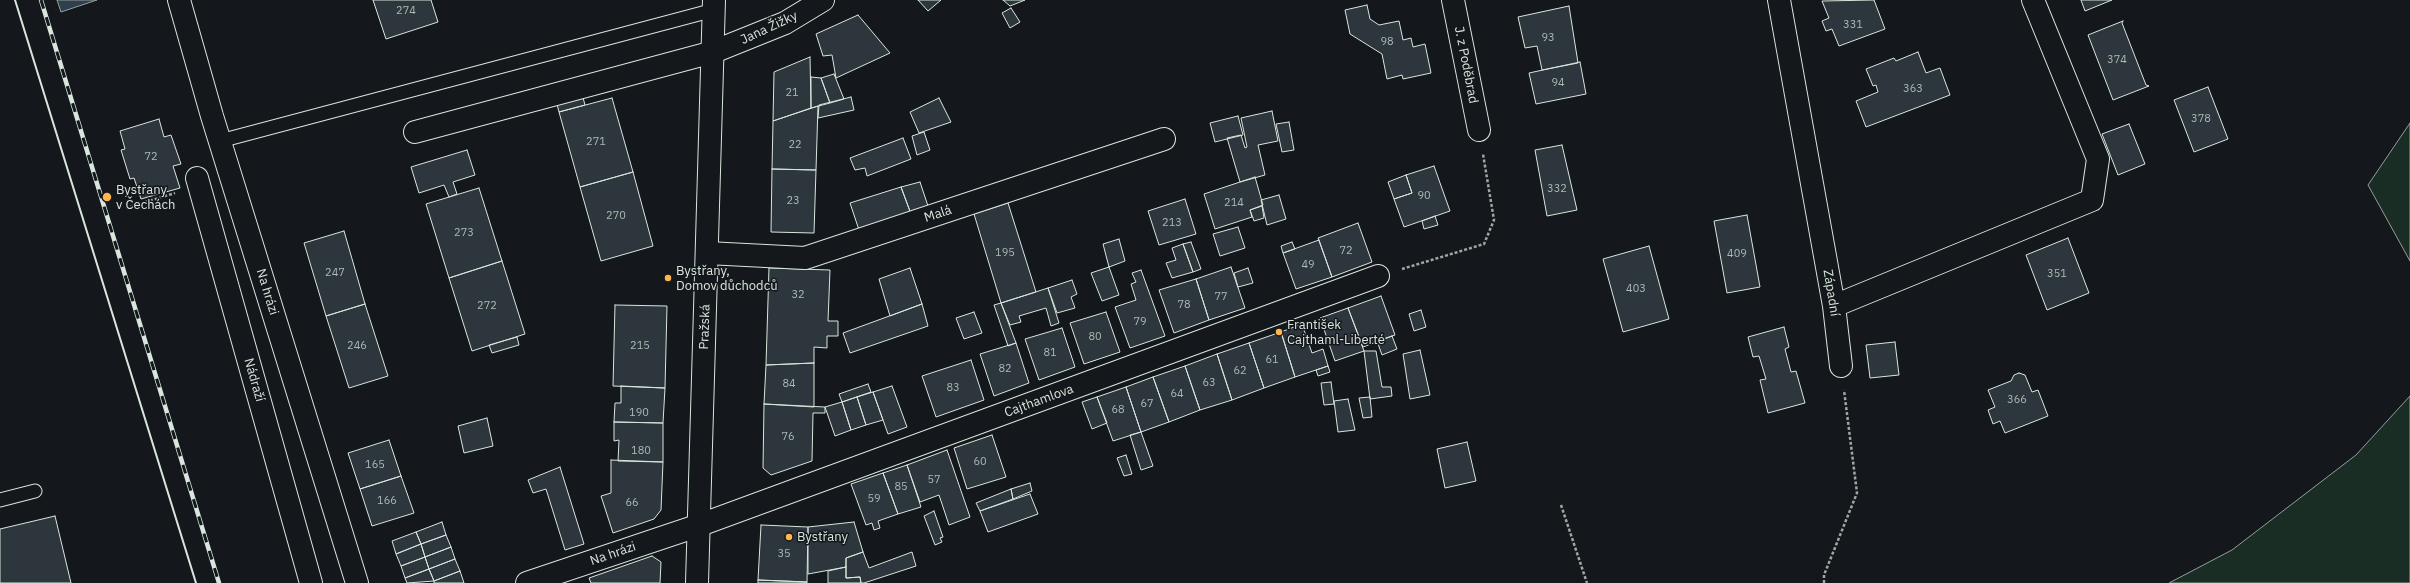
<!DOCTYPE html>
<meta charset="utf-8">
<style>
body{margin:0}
canvas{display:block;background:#14181c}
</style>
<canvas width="2410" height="583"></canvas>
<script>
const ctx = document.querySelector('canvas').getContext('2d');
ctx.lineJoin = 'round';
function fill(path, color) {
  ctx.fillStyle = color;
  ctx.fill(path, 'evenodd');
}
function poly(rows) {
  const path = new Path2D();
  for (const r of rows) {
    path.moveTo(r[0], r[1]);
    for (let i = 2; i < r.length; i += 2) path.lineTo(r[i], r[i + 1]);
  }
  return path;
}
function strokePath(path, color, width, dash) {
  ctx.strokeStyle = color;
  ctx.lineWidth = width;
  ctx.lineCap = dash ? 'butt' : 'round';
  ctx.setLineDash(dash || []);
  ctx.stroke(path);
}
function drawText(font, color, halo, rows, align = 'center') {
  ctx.font = font + ' "IBM Plex Sans",sans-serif';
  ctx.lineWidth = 3;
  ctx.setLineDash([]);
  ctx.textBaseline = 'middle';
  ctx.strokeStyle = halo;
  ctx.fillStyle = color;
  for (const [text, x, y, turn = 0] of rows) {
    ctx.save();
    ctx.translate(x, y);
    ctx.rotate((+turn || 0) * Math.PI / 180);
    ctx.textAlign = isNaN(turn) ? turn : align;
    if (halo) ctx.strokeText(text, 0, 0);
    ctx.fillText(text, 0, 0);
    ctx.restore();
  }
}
const green = poly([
 [2410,123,2410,261,2368,185,2410,123],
 [2410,396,2410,583,2169,583,2232,550,2356,455,2410,396]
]);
fill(green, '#1a2d24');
strokePath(green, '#939e99', 1);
const water = poly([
 [57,0,97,0,61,12,57,0]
]);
fill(water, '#2f3f4d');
strokePath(water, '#939e99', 1);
const building = poly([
 [373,0,431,0,438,22,386,39,373,0],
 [918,0,941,0,928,11,918,0],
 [1003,0,1025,0,1010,6,1003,0],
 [1874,0,1885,29,1839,46,1832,29,1826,31,1822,21,1829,18,1822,1,1874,0],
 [2081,0,2112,0,2085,11,2081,0],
 [1367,5,1370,19,1379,25,1399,21,1403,40,1411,38,1413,47,1425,44,1431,73,1403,79,1402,75,1387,79,1382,54,1350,34,1345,10,1367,5],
 [1569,6,1578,63,1542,70,1537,46,1525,48,1518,17,1569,6],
 [1011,8,1020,22,1010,28,1002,13,1011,8],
 [858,15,890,53,836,78,832,55,823,56,816,34,858,15],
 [2123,21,2122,23,2146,85,2149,86,2113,100,2088,35,2123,21],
 [1918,52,1926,73,1940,68,1950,95,1866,127,1856,101,1878,92,1876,85,1873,86,1866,69,1894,58,1896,61,1918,52],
 [810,57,811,108,773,121,774,72,810,57],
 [1580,62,1586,94,1536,104,1529,73,1580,62],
 [834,74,844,99,830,103,821,78,834,74],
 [811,77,821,78,830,103,811,108,811,77],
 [2208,87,2228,139,2194,152,2174,100,2208,87],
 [582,94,585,105,559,112,556,100,582,94],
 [851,97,854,110,818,118,819,105,851,97],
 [612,98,633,172,580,187,559,112,612,98],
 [939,98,951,122,919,133,910,112,939,98],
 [818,106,816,170,772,169,773,121,818,106],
 [1272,111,1278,141,1258,145,1265,175,1240,182,1227,138,1241,135,1245,148,1247,147,1241,118,1272,111],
 [1238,116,1243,135,1215,142,1210,123,1238,116],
 [159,119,164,137,171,135,181,164,173,166,180,188,141,199,134,178,130,179,121,150,125,149,120,131,159,119],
 [1289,122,1294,150,1282,152,1276,124,1289,122],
 [2129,124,2145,164,2118,175,2102,134,2129,124],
 [924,132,930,150,917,155,912,136,924,132],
 [903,138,911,159,867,176,865,168,855,170,850,158,903,138],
 [1562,145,1577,210,1547,216,1535,150,1562,145],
 [467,150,475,175,453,182,457,194,449,197,444,185,419,193,411,167,467,150],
 [1434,166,1450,211,1404,227,1394,199,1412,193,1406,175,1434,166],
 [772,169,816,170,814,233,771,232,772,169],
 [633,172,653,246,601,261,580,187,633,172],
 [1406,175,1412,193,1394,199,1388,182,1406,175],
 [1255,177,1263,205,1250,210,1252,217,1215,229,1204,194,1255,177],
 [920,182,929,209,911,214,901,187,920,182],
 [901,187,911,214,859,230,850,203,901,187],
 [479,188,502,261,449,278,426,204,479,188],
 [1279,195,1286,219,1267,225,1261,200,1279,195],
 [1185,199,1196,234,1159,245,1148,211,1185,199],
 [1008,203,1036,292,1001,303,974,214,1008,203],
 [1262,206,1264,218,1254,221,1250,210,1262,206],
 [1747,215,1760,287,1727,293,1714,221,1747,215],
 [1435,216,1438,225,1424,229,1422,221,1435,216],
 [1358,223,1372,262,1332,277,1318,238,1358,223],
 [1238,227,1245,248,1220,256,1213,234,1238,227],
 [344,231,365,304,326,316,304,243,344,231],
 [2068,238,2089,293,2047,310,2026,255,2068,238],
 [1119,239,1125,261,1109,267,1103,244,1119,239],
 [1319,240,1332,277,1296,289,1283,253,1319,240],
 [1191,242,1201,269,1193,272,1183,244,1191,242],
 [1292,242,1295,249,1283,253,1281,246,1292,242],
 [1183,244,1193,272,1172,278,1166,263,1176,260,1172,248,1183,244],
 [1649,246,1669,319,1623,332,1603,259,1649,246],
 [502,261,525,334,472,351,449,278,502,261],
 [1109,267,1119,295,1102,301,1091,273,1109,267],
 [1231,267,1245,308,1209,320,1196,279,1231,267],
 [769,268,830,270,828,321,838,321,838,336,827,336,827,348,814,347,814,363,766,365,769,268],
 [910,268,922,304,890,316,879,279,910,268],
 [1248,268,1253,283,1238,287,1234,273,1248,268],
 [1141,270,1165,336,1130,348,1115,307,1136,300,1131,284,1136,282,1132,273,1141,270],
 [1196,279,1209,320,1174,333,1159,290,1196,279],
 [1072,280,1077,294,1071,297,1075,308,1057,313,1048,288,1072,280],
 [1048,288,1059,323,1051,326,1046,308,1019,316,1021,322,1010,325,1001,303,1048,288],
 [1381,296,1395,335,1363,347,1348,308,1381,296],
 [1001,303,1016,343,1008,346,994,305,1001,303],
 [365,304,388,376,349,388,326,316,365,304],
 [922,304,928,326,850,353,843,333,922,304],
 [615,305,667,306,665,388,613,386,615,305],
 [1348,308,1364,351,1335,361,1320,318,1348,308],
 [1421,310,1426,327,1414,331,1409,314,1421,310],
 [974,312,982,333,964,339,956,318,974,312],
 [1106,312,1120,352,1084,364,1070,323,1106,312],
 [1302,324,1312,353,1323,349,1328,366,1295,377,1281,332,1302,324],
 [1784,327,1789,347,1785,349,1791,372,1796,371,1805,403,1768,413,1760,380,1766,379,1759,356,1753,357,1748,337,1784,327],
 [1062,328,1075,367,1039,380,1025,339,1062,328],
 [1281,332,1295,377,1264,388,1249,343,1281,332],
 [1392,336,1397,349,1382,355,1377,341,1392,336],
 [517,337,519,345,492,353,489,345,517,337],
 [1895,342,1899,375,1870,378,1866,345,1895,342],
 [1016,343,1029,383,994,396,980,354,1016,343],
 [1249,343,1264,388,1232,400,1217,354,1249,343],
 [1420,350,1430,395,1410,399,1403,354,1420,350],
 [1364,351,1376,351,1382,387,1391,387,1392,396,1370,399,1364,351],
 [1217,354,1232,400,1200,410,1185,366,1217,354],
 [971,360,984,400,936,417,922,376,971,360],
 [814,363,814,407,764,404,766,365,814,363],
 [1185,366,1200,410,1169,422,1153,377,1185,366],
 [1328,366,1330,372,1318,376,1316,370,1328,366],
 [2019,373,2025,375,2032,392,2038,390,2048,416,2005,433,2000,421,1993,424,1988,410,1995,407,1988,390,2011,381,2014,375,2019,373],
 [1153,377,1169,422,1141,432,1126,387,1153,377],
 [1331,382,1334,404,1324,405,1321,383,1331,382],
 [868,384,871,392,842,402,839,394,868,384],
 [621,386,665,388,663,423,614,422,615,403,621,403,621,386],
 [892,386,907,427,888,434,873,392,892,386],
 [1126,387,1141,432,1113,441,1097,397,1126,387],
 [873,392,883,420,866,425,857,397,873,392],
 [857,397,866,425,851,430,842,402,857,397],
 [1097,397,1107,423,1092,429,1082,402,1097,397],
 [1370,397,1372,417,1363,418,1359,398,1370,397],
 [1348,399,1355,430,1338,432,1334,401,1348,399],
 [842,402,851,430,835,436,825,407,842,402],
 [764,404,825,407,825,413,813,413,812,461,771,475,763,468,764,404],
 [487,418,493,446,464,453,458,426,487,418],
 [614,422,663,423,663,462,618,461,619,440,614,441,614,422],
 [1141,432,1153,466,1141,470,1130,435,1141,432],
 [992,435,1006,477,967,489,954,448,992,435],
 [389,440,401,476,360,489,348,453,389,440],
 [1467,442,1476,481,1445,488,1437,449,1467,442],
 [947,450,970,517,949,525,939,495,920,502,907,465,947,450],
 [1126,455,1132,474,1124,476,1117,458,1126,455],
 [611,460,663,462,661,510,654,519,613,533,601,496,611,493,611,460],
 [907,465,921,507,898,514,883,473,907,465],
 [560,467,584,544,565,550,546,489,533,493,528,480,560,467],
 [883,473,898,514,878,521,880,528,874,530,872,523,866,525,851,484,883,473],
 [401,476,414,513,372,526,360,489,401,476],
 [1030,483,1032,491,1013,499,1011,489,1030,483],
 [1011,489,1013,499,980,511,976,503,1011,489],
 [1030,494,1038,514,988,532,980,511,1030,494],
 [934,511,943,537,940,538,942,542,935,545,924,516,934,511],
 [55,516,71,583,0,583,0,529,55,516],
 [442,522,446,535,421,544,416,532,442,522],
 [854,522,863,552,846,558,846,567,808,574,808,527,854,522],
 [761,525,808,527,807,582,758,580,761,525],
 [416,532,421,544,396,554,392,541,416,532],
 [446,535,451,547,425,557,421,544,446,535],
 [421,544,425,557,401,566,396,554,421,544],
 [451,547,455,559,429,569,425,557,451,547],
 [863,552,869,568,912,552,916,566,864,583,861,583,860,577,846,578,846,558,863,552],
 [652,556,661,562,660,583,591,583,589,578,652,556],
 [425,557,429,569,405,578,401,566,425,557],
 [455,559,460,571,434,581,429,569,455,559],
 [846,567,846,578,860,577,861,583,828,583,828,571,846,567],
 [429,569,434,581,407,583,405,578,429,569],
 [460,571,464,583,434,583,434,581,460,571],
 [758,580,807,582,807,583,758,583,758,580]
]);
fill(building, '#2c363c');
strokePath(building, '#d8e6dc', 1);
const lane = poly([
 [220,141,714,10],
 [0,500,35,491]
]);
const street = poly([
 [179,0,212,116,357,583],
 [1453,0,1479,130],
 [1779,0,1834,306,1841,366],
 [415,132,713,52,785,23,823,0],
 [197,178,311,583],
 [707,253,805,258,1164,139],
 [1834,306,2092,200,2098,159,2033,0],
 [527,583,700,525,1378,276]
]);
const secondary = poly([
 [697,583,714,0]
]);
strokePath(lane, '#d8e6dc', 15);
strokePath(street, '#d8e6dc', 24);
strokePath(secondary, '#d8e6dc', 24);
strokePath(poly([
 [126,208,175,193],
 [1402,269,1484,244,1494,220,1483,154],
 [1561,505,1587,583],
 [1824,583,1824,575,1857,493,1844,390]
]), '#9da8a2', 2.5, [3, 2]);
strokePath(lane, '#14181c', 13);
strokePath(street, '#14181c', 22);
strokePath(secondary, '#14181c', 22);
const rail = poly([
 [41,0,219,583]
]);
strokePath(rail, '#d8e6dc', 4.5);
strokePath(rail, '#14181c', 3, [9]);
strokePath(poly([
 [15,0,196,583]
]), '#d8e6dc', 2);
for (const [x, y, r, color] of [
 [107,197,5,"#ffb74d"],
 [668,278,4,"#ffb74d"],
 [1279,332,4,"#ffb74d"],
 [789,537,4,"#ffb74d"]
]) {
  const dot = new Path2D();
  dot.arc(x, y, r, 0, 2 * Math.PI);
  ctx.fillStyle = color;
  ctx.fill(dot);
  strokePath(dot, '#14181c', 1.5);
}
drawText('11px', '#adbab4', null, [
 ["274",406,11],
 ["331",1853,25],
 ["93",1548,38],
 ["98",1387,42],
 ["374",2117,60],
 ["94",1558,83],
 ["363",1913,89],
 ["21",792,93],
 ["378",2201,119],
 ["271",596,142],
 ["22",795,145],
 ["72",151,157],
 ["332",1557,189],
 ["90",1424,196],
 ["23",793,201],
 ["214",1234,203],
 ["270",616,216],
 ["213",1172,223],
 ["273",464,233],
 ["72",1346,251],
 ["195",1005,253],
 ["409",1737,254],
 ["49",1308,265],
 ["247",335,273],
 ["351",2057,274],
 ["403",1636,289],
 ["32",798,295],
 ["77",1221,297],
 ["78",1184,305],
 ["272",487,306],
 ["79",1140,322],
 ["80",1095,337],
 ["246",357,346],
 ["215",640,346],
 ["81",1050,353],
 ["61",1272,360],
 ["82",1005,369],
 ["62",1240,371],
 ["63",1209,383],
 ["84",789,384],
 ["83",953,388],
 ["64",1177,394],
 ["366",2017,400],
 ["67",1147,404],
 ["68",1118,410],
 ["190",639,413],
 ["76",788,437],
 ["180",641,451],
 ["60",980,462],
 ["165",375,465],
 ["57",934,480],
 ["85",901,487],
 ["59",874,499],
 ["166",387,501],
 ["66",632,503],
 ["35",784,554]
]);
drawText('13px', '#d8e6dc', '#14181c', [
 ["Jana Žižky",769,28,-25],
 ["J. z Poděbrad",1466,65,79],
 ["Malá",938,214,-18],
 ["Na hrázi",267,292,73],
 ["Západní",1831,293,81],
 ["Pražská",705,327,-88],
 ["Nádraží",254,380,74],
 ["Cajthamlova",1039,401,-20],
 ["Na hrázi",613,554,-19]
]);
drawText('13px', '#d8e6dc', '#14181c', [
 ["Bystřany",116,190],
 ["v Čechách",116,205],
 ["Bystřany,",676,271],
 ["Domov důchodců",676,286],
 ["František",1287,325],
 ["Cajthaml-Liberté",1287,340],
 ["Bystřany",797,537]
], 'left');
</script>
